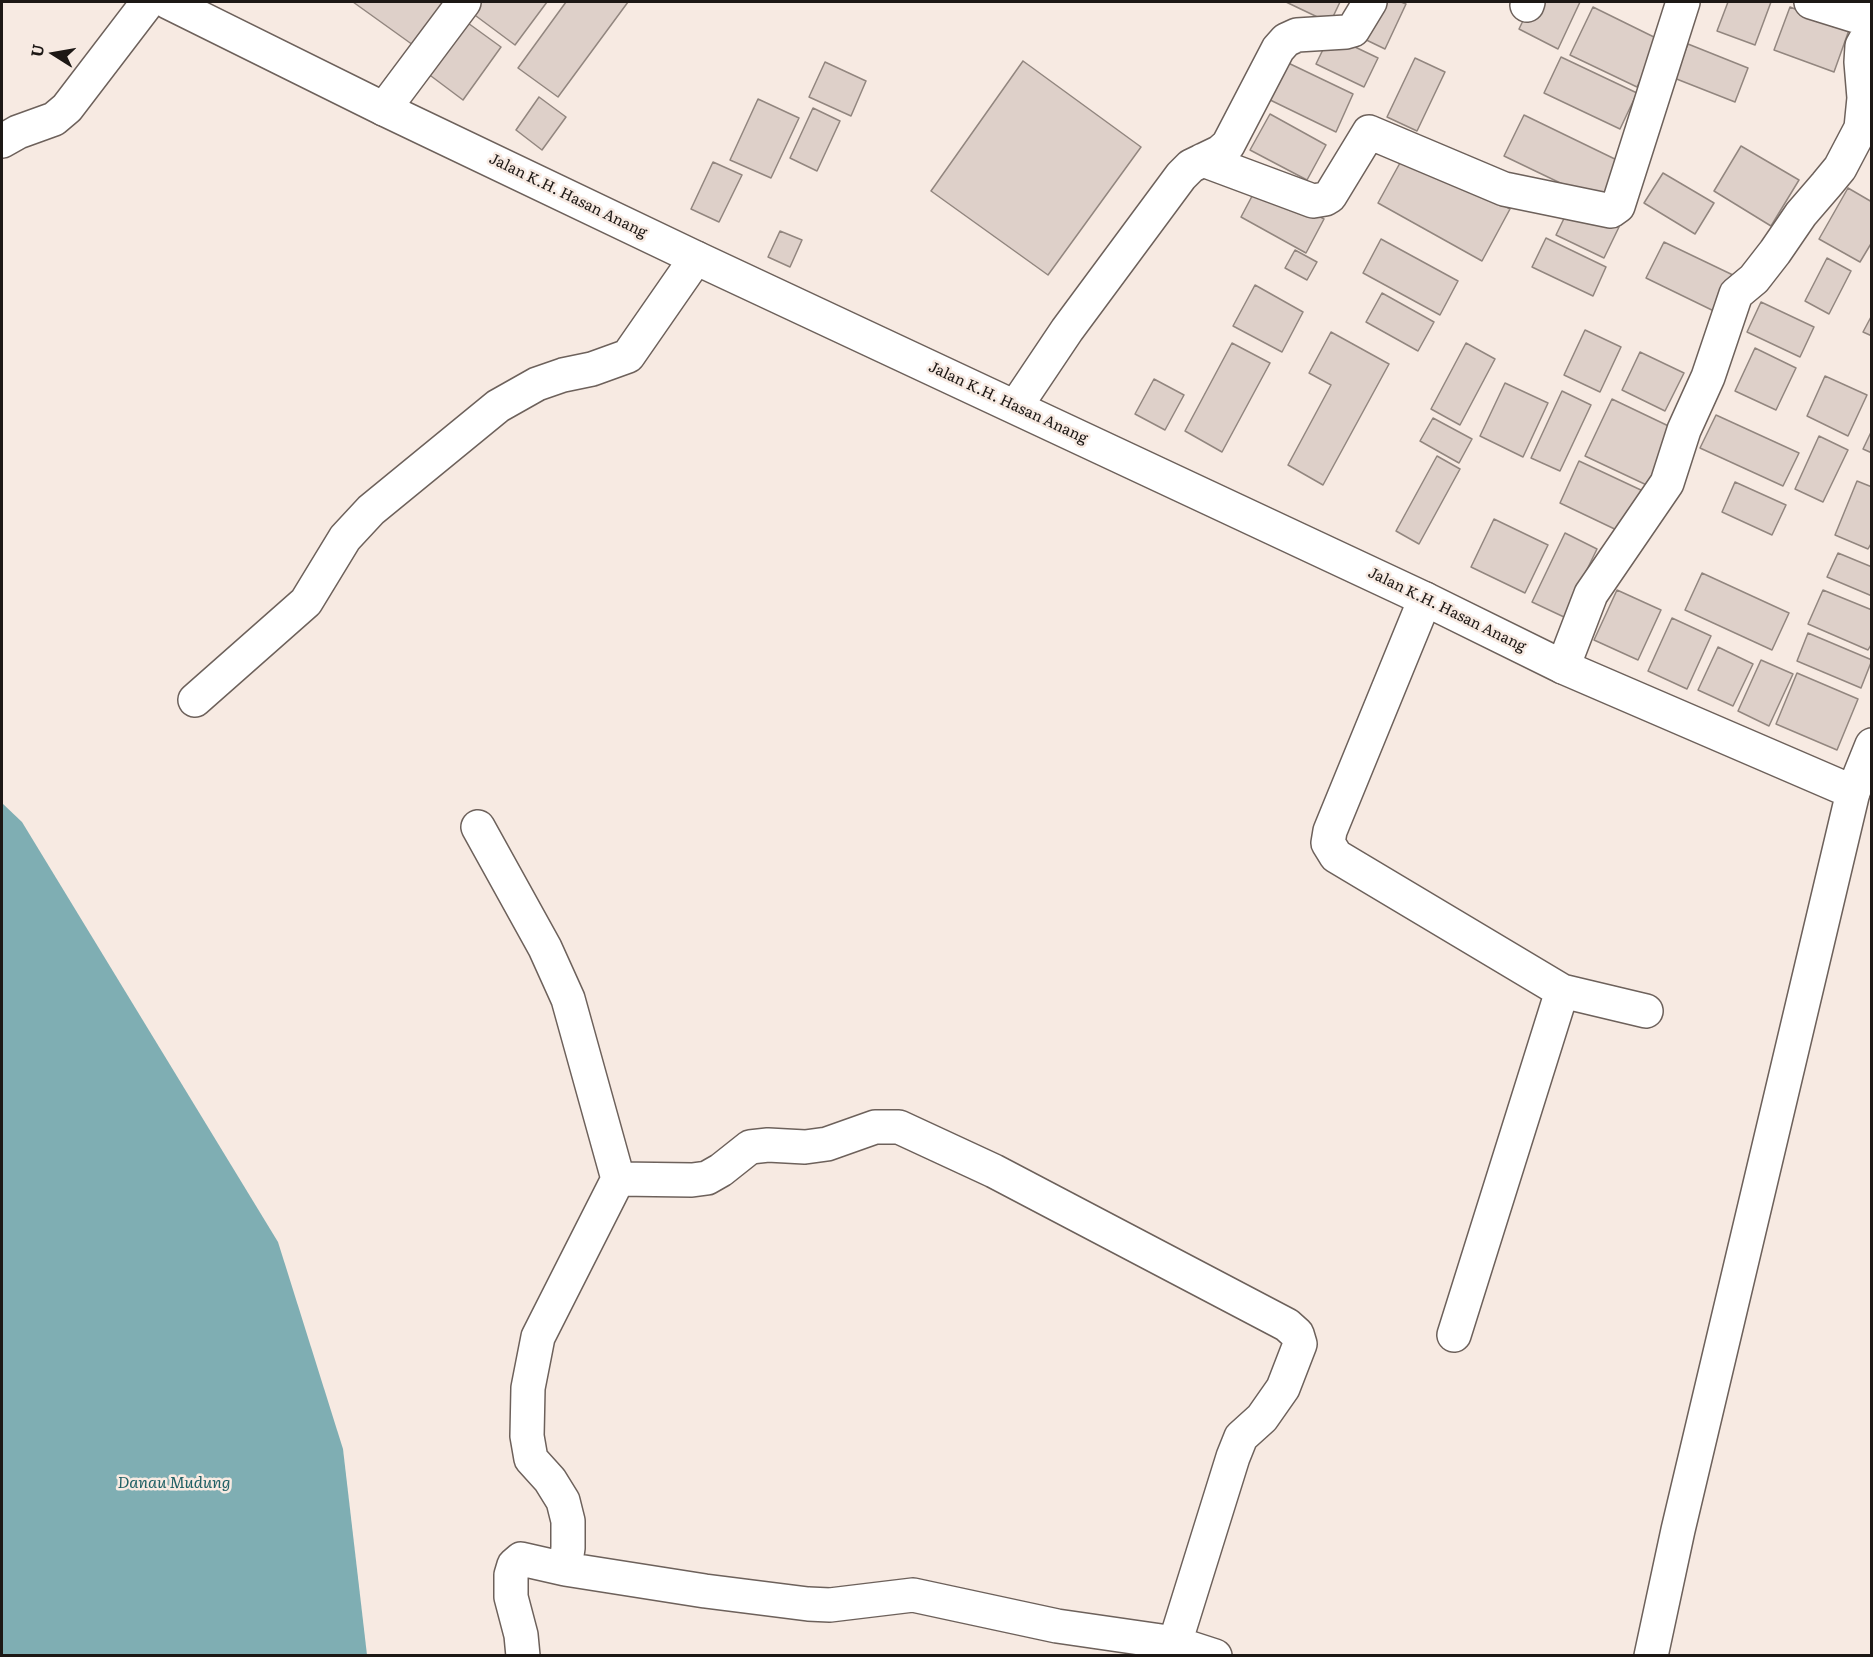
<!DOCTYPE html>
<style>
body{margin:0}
#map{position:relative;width:1873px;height:1657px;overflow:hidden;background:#f7eae2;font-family:Literata,serif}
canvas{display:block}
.frame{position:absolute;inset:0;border:3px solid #1d1815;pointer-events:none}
.north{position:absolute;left:24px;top:24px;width:60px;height:60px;-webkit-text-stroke:4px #f7eae2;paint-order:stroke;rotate:281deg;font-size:16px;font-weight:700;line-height:24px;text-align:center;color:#1d1815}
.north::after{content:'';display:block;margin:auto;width:21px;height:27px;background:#1d1815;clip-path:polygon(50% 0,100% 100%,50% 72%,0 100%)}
</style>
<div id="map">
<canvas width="1873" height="1657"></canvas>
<div class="frame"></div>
<div class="north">U</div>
</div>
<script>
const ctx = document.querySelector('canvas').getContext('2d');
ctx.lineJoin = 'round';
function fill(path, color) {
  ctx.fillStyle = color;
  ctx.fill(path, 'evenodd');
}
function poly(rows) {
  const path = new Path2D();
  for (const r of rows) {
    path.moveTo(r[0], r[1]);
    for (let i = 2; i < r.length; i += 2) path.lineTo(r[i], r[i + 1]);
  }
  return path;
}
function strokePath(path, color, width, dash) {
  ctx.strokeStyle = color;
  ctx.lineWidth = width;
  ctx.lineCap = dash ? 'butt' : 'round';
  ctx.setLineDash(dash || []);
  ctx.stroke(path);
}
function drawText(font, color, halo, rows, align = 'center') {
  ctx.font = font + ' Literata,serif';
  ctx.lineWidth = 5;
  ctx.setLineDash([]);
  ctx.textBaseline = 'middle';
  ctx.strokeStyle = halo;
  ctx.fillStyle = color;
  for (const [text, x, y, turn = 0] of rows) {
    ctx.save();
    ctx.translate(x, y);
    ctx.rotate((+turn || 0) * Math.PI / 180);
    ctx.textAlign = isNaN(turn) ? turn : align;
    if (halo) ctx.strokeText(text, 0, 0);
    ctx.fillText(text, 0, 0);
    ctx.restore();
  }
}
fill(poly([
 [2,803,22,822,278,1242,343,1449,367,1655,2,1655]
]), '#7faeb3');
const building = poly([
 [353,2,445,2,413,45,353,2],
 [474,2,547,2,515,45,468,10,474,2],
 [566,2,628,2,558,97,518,68,566,2],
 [1286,2,1340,2,1330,23,1286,2],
 [1372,2,1401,2,1406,4,1385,49,1356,35,1372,2],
 [1532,2,1580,2,1558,49,1519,29,1532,2],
 [1728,2,1771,2,1755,45,1717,31,1728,2],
 [1593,7,1660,40,1637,87,1570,55,1593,7],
 [1790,7,1849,30,1834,72,1774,50,1790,7],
 [461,18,501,47,463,100,423,70,461,18],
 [1330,35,1378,58,1364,87,1316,64,1330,35],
 [1688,44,1748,68,1735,102,1674,78,1688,44],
 [1561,57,1637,93,1620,129,1544,93,1561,57],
 [1415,58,1445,72,1417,131,1387,117,1415,58],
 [1282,60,1353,94,1336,132,1264,97,1282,60],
 [1023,61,1141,147,1048,275,931,191,1023,61],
 [825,62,866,81,851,116,809,97,825,62],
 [539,97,566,117,542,150,516,130,539,97],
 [758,99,799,118,771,178,730,160,758,99],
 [813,108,840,121,817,171,790,158,813,108],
 [1270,114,1326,145,1307,180,1250,150,1270,114],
 [1524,115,1621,162,1602,203,1504,156,1524,115],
 [1741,146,1799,180,1771,226,1714,191,1741,146],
 [1406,152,1510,209,1482,261,1378,203,1406,152],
 [713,162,742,175,719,222,691,209,713,162],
 [1663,173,1714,203,1695,234,1644,203,1663,173],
 [1259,183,1324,219,1306,253,1241,217,1259,183],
 [1848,188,1872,202,1872,242,1860,262,1819,239,1848,188],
 [1571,204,1619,227,1604,258,1556,235,1571,204],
 [780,231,802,240,790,267,768,257,780,231],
 [1546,238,1606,267,1593,296,1532,267,1546,238],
 [1381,239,1458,281,1440,315,1363,273,1381,239],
 [1664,242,1735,276,1718,313,1646,278,1664,242],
 [1295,250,1317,262,1307,280,1285,268,1295,250],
 [1827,258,1851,271,1829,314,1805,301,1827,258],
 [1255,285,1303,312,1282,352,1233,326,1255,285],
 [1382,293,1434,322,1418,351,1366,322,1382,293],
 [1761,302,1814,327,1800,357,1747,332,1761,302],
 [1872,315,1872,336,1863,332,1872,315],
 [1585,330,1621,347,1600,392,1564,375,1585,330],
 [1331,332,1389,364,1323,485,1288,465,1331,385,1309,373,1331,332],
 [1232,343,1270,363,1222,452,1185,431,1232,343],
 [1466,343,1495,359,1460,425,1431,409,1466,343],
 [1755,348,1796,368,1776,410,1735,391,1755,348],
 [1640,352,1684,373,1665,411,1622,390,1640,352],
 [1825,376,1867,395,1848,436,1807,416,1825,376],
 [1154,379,1184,395,1165,430,1135,414,1154,379],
 [1505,383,1548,403,1523,457,1480,436,1505,383],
 [1562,391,1591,405,1560,471,1531,458,1562,391],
 [1612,399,1679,431,1653,488,1585,456,1612,399],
 [1716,415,1799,453,1783,486,1700,448,1716,415],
 [1433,418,1472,439,1459,463,1420,441,1433,418],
 [1872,430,1872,453,1863,449,1872,430],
 [1819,436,1848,450,1823,502,1795,489,1819,436],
 [1437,456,1460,469,1419,544,1396,531,1437,456],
 [1579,461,1643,491,1623,533,1560,503,1579,461],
 [1857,481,1872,487,1872,542,1868,549,1835,535,1857,481],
 [1735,482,1786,505,1772,535,1722,512,1735,482],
 [1494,519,1548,545,1525,593,1471,567,1494,519],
 [1565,533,1597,549,1564,617,1532,602,1565,533],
 [1838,553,1872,567,1872,596,1827,577,1838,553],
 [1702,573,1789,613,1772,650,1685,610,1702,573],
 [1617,590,1661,610,1638,660,1594,640,1617,590],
 [1823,590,1872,610,1872,643,1868,650,1808,624,1823,590],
 [1672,618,1711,636,1687,689,1648,671,1672,618],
 [1808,633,1872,660,1861,688,1797,661,1808,633],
 [1718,647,1753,664,1733,706,1698,690,1718,647],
 [1761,660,1793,674,1769,726,1738,711,1761,660],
 [1797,673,1858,699,1837,750,1776,724,1797,673]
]);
fill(building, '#ded0c9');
strokePath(building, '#92867f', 1.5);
const minor = poly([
 [1811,2,1872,21],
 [1527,5,1528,2],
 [384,109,464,2],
 [2,141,18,132,54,119,67,108,148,2],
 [1203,160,1313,201,1325,199,1330,196,1369,132,1504,189,1611,211,1618,206,1683,2],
 [1016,406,1067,330,1181,176,1191,166,1220,152,1228,145,1278,49,1286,40,1297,35,1346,32,1353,30,1370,2],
 [1425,599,1330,831,1328,843,1336,856,1562,991,1454,1335],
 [1563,667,1591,594,1667,483,1684,430,1708,377,1736,294,1754,279,1775,252,1801,214,1826,185,1840,168,1861,128,1864,98,1861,62,1862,46,1872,28],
 [195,700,306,602,345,538,371,510,498,406,537,384,563,375,592,369,628,356,696,258],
 [1853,792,1872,745],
 [478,827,545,948,568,999,618,1179,538,1337,528,1388,527,1436,531,1459,550,1480,563,1501,568,1521,568,1548,565,1569,705,1591,808,1604,830,1605,913,1595,1057,1626,1175,1643,1215,1656],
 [1562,991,1646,1011],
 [618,1179,692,1180,707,1178,721,1170,750,1147,768,1145,805,1147,827,1144,875,1127,899,1127,994,1171,1287,1325,1297,1334,1300,1344,1283,1388,1262,1418,1241,1437,1233,1457,1175,1643],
 [523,1656,521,1635,511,1597,511,1575,514,1565,521,1559,565,1569]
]);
const major = poly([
 [168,2,384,109,696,258,1425,599,1563,667,1853,792,1678,1530,1651,1656]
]);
strokePath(minor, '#6d615b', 36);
strokePath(major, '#6d615b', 36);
strokePath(minor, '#fff', 33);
strokePath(major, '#fff', 33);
drawText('15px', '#1d1815', '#f7eae2', [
 ["Jalan K.H. Hasan Anang",568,196,26],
 ["Jalan K.H. Hasan Anang",1008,403,25],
 ["Jalan K.H. Hasan Anang",1447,610,26]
]);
drawText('italic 16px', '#1f6065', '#f7eae2', [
 ["Danau Mudung",174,1483]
]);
</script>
